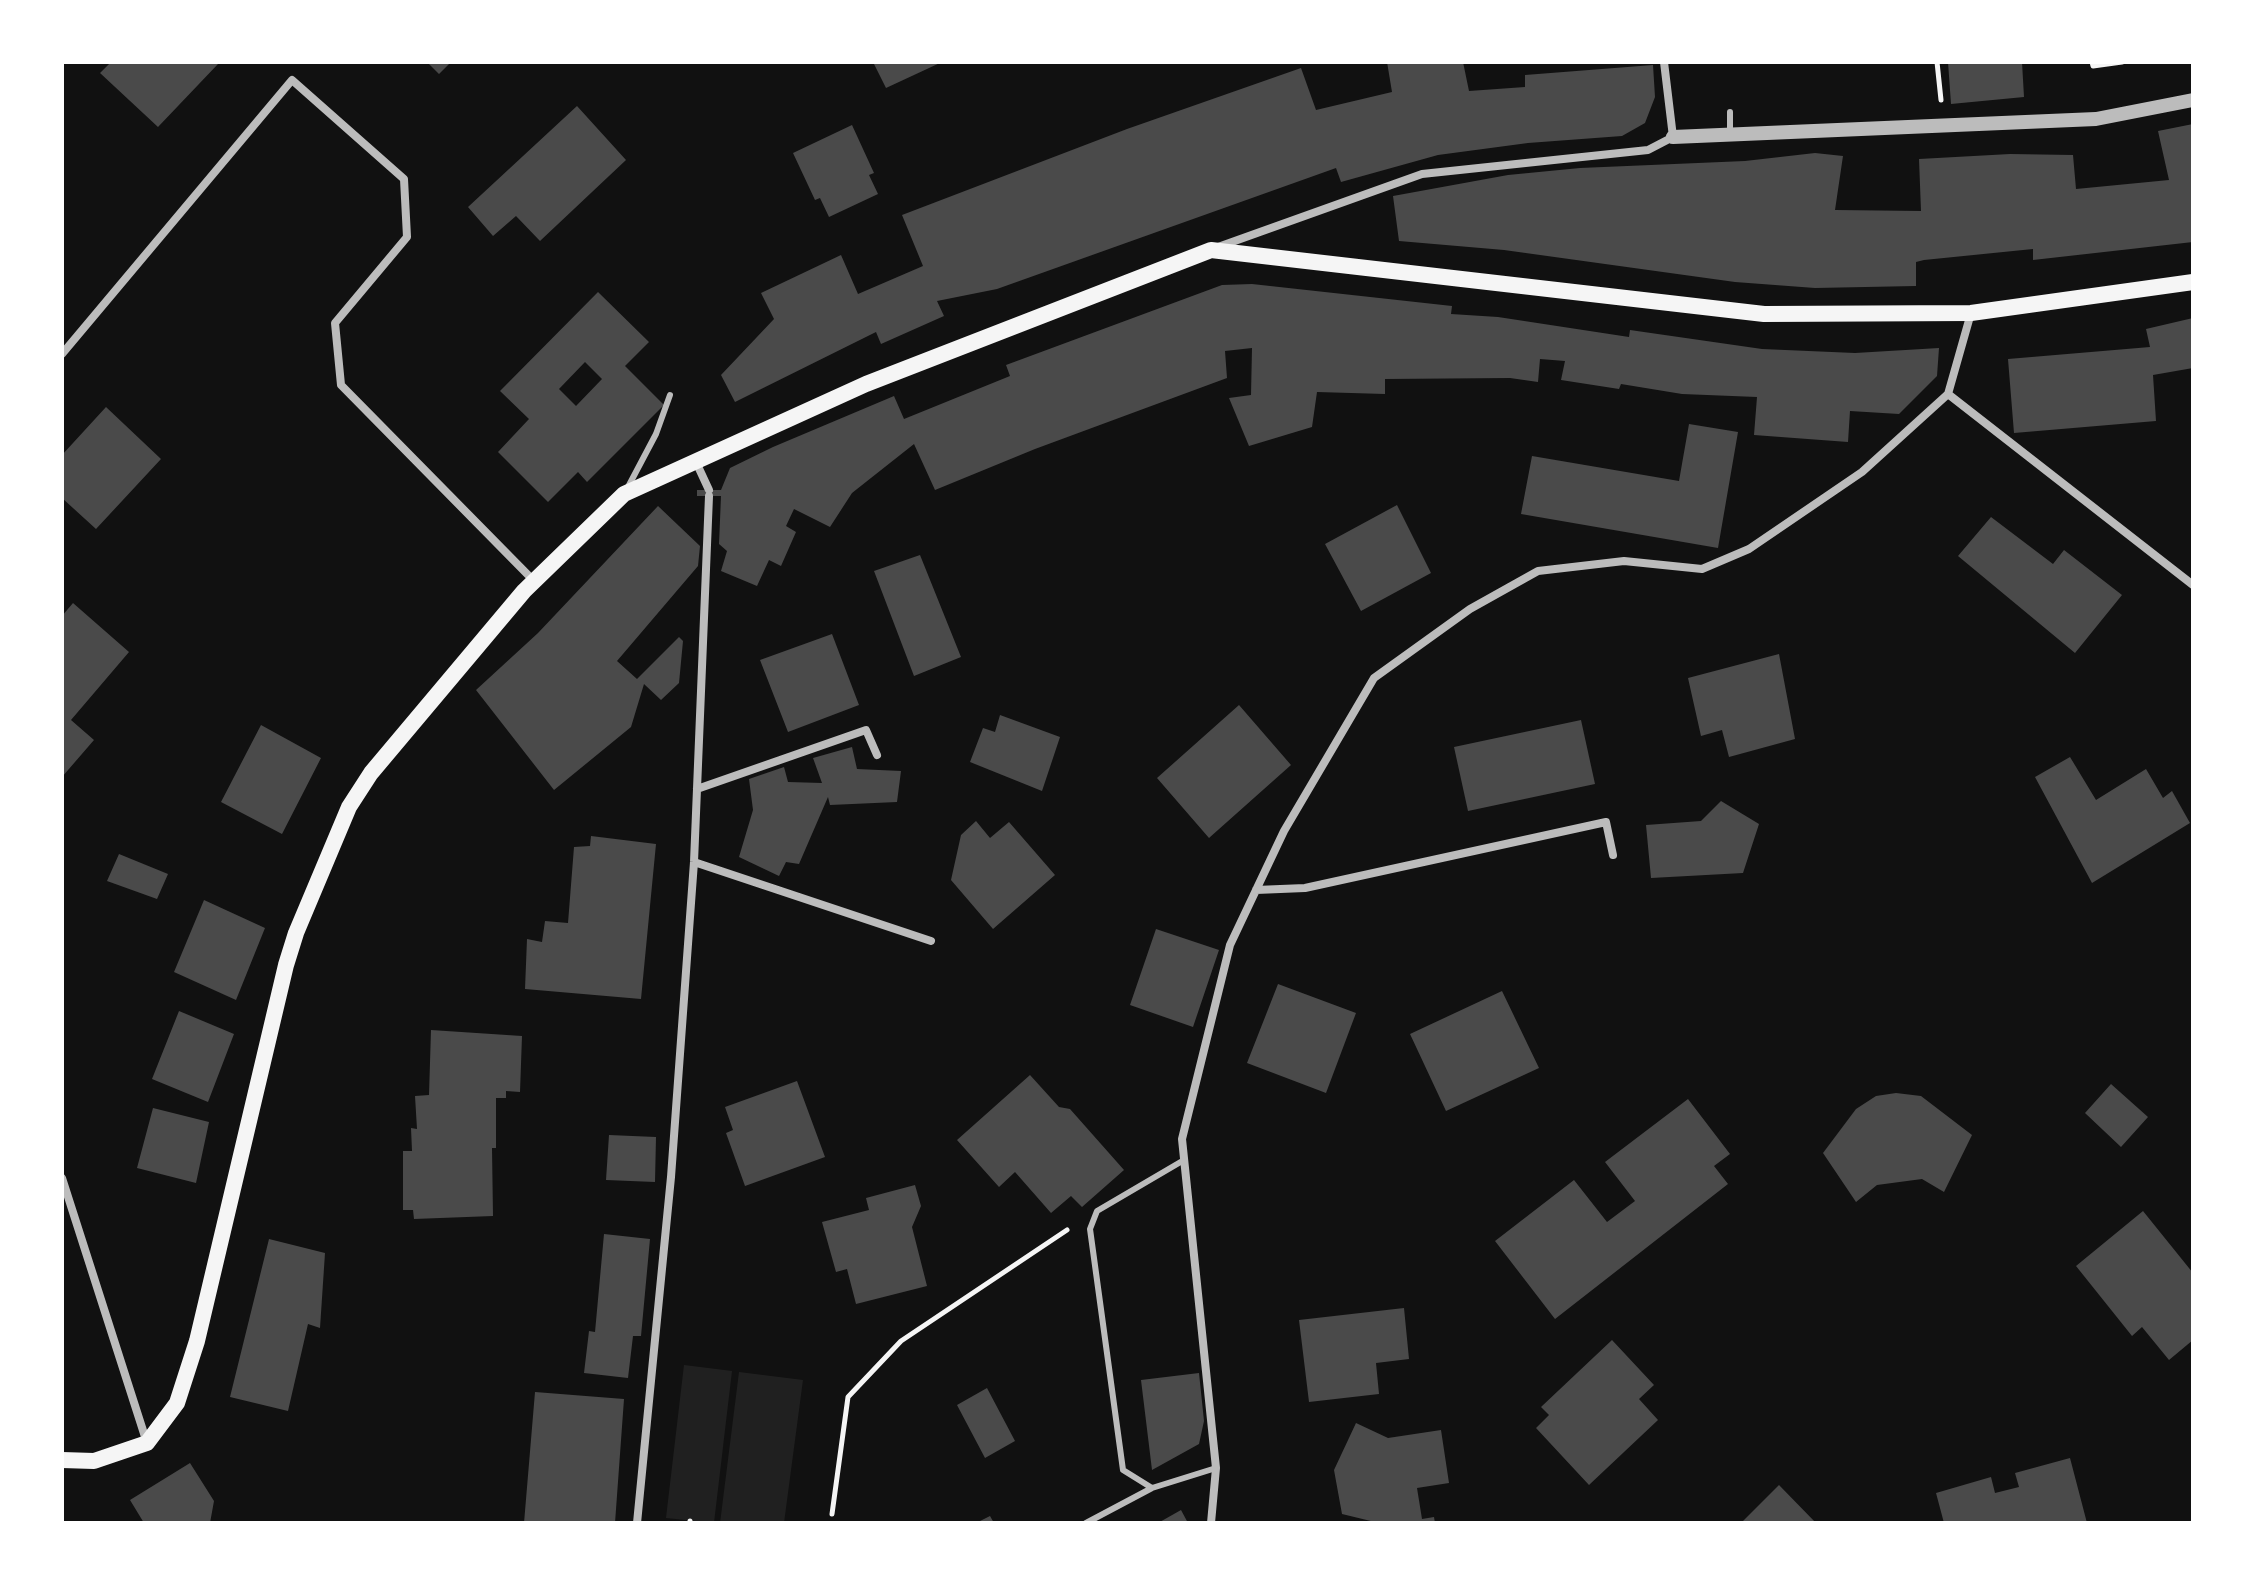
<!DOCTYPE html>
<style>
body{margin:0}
#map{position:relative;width:2255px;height:1585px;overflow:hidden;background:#111;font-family:"Nunito Sans",sans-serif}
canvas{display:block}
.frame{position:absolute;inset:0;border:64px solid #fff;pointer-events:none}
</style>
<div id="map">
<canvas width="2255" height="1585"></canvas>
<div class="frame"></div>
</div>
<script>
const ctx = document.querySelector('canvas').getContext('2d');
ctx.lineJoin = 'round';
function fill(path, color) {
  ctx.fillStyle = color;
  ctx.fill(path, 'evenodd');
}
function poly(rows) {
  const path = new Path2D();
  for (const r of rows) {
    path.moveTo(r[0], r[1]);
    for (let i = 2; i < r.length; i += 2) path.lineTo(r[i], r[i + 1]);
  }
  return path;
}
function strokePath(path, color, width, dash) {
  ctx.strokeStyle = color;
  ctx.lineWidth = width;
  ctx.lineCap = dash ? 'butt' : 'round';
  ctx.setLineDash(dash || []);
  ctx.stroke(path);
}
fill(poly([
 [684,1365,732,1371,714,1523,666,1518],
 [739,1372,803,1380,784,1523,720,1523]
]), '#202020');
fill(poly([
 [111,62,216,62,218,64,158,127,100,73],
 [427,62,451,62,439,74],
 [873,62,942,62,886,88],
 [1387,62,1463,62,1469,91,1525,87,1525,75,1653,65,1655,97,1645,123,1622,136,1528,143,1438,155,1341,182,1336,168,997,289,937,301,944,316,881,344,876,332,735,402,721,375,774,319,761,293,841,255,858,294,923,266,902,215,1127,129,1301,68,1316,110,1392,92],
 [1948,62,2022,62,2024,97,1951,104],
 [577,106,626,160,540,241,516,216,493,236,468,207],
 [2193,124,2193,242,2033,260,2033,249,1924,260,1916,262,1916,286,1815,288,1735,282,1504,250,1399,241,1393,196,1508,175,1580,168,1745,161,1815,153,1843,156,1835,210,1921,211,1919,159,2010,154,2073,155,2076,189,2169,180,2158,131],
 [852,125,874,173,869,175,878,194,829,217,820,198,815,200,793,153],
 [1252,284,1452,306,1451,314,1498,317,1629,337,1630,330,1762,349,1855,353,1939,348,1937,376,1899,414,1850,411,1848,442,1754,435,1757,397,1682,394,1621,384,1619,389,1561,380,1565,361,1540,359,1538,382,1510,378,1385,379,1385,394,1317,392,1312,427,1249,446,1229,398,1251,395,1252,348,1225,351,1227,378,1035,449,935,490,914,444,852,493,830,527,794,509,786,526,796,532,781,566,769,560,757,586,721,571,727,551,719,544,721,496,697,496,697,490,721,490,730,468,773,447,894,396,904,419,1010,376,1006,365,1222,285],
 [598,292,649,342,625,366,664,405,587,482,578,472,548,502,498,452,529,419,500,391],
 [585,362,602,379,576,406,559,389],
 [2193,318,2193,368,2153,375,2156,421,2014,433,2008,359,2150,347,2146,329],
 [106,407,161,459,96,529,62,498,62,455],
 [1689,424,1738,432,1718,548,1521,514,1532,456,1679,481],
 [1397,505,1431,573,1361,611,1325,544],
 [658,506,700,546,698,566,617,661,637,679,679,637,683,641,679,683,661,700,644,684,631,727,554,790,476,690,538,633],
 [1991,517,2053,564,2064,550,2122,595,2075,653,1958,556],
 [920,555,961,657,914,676,874,571],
 [73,603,129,652,71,720,94,740,62,777,62,616],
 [832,634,859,705,788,732,760,660],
 [1779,654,1795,739,1729,757,1722,730,1701,736,1688,678],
 [1239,705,1291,765,1209,838,1157,778],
 [1000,715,1060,737,1042,791,970,762,983,728,995,732],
 [1581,720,1595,784,1468,811,1454,747],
 [261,725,321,758,282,834,221,802],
 [852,747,857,769,901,771,897,802,830,805,828,797,799,864,786,862,779,876,739,857,753,810,749,779,784,767,788,782,822,783,813,758],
 [2070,757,2096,800,2146,769,2163,798,2172,791,2190,823,2092,883,2035,777],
 [1721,801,1759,824,1743,873,1651,878,1646,825,1701,821],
 [976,821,990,838,1009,822,1055,875,993,929,951,880,961,835],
 [591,836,656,844,641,999,525,989,527,939,542,942,545,921,568,923,574,847,590,846],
 [119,854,168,874,157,899,107,881],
 [204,900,265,928,236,1000,174,972],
 [1156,929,1219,950,1193,1027,1130,1005],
 [1278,984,1356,1013,1326,1093,1247,1063],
 [1502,991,1539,1068,1446,1111,1410,1034],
 [179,1011,234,1034,208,1102,152,1079],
 [431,1030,522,1036,520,1092,506,1091,506,1098,496,1098,496,1148,492,1148,493,1216,414,1219,413,1210,403,1210,403,1151,412,1151,411,1128,417,1129,415,1096,429,1095],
 [1030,1075,1059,1107,1070,1109,1124,1170,1082,1207,1071,1196,1051,1213,1015,1172,999,1187,957,1140],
 [797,1081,825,1157,745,1186,726,1133,733,1130,725,1107],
 [2111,1084,2148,1117,2121,1147,2085,1113],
 [1896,1093,1921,1096,1972,1135,1944,1192,1922,1179,1877,1185,1856,1202,1823,1153,1856,1109,1876,1096],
 [1688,1099,1730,1154,1714,1166,1728,1184,1555,1319,1495,1241,1574,1180,1607,1222,1635,1201,1605,1162],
 [153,1108,209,1122,196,1183,137,1168],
 [609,1135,656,1137,655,1182,606,1180],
 [915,1185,921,1206,912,1227,927,1286,856,1304,847,1269,836,1272,822,1222,869,1210,866,1198],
 [2143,1211,2193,1273,2193,1340,2169,1360,2142,1327,2132,1336,2076,1266],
 [604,1234,650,1239,641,1336,633,1336,628,1378,584,1373,589,1331,595,1332],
 [269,1239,325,1253,320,1328,308,1324,288,1411,230,1397],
 [1404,1308,1409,1359,1376,1363,1379,1394,1309,1402,1299,1320],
 [1612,1340,1654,1385,1639,1399,1658,1420,1589,1485,1536,1428,1549,1415,1541,1407],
 [1199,1373,1204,1421,1199,1444,1152,1470,1141,1380],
 [987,1388,1015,1441,985,1458,957,1405],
 [535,1392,624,1399,615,1523,524,1523],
 [1356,1423,1388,1438,1441,1430,1449,1483,1417,1488,1422,1519,1434,1517,1435,1523,1379,1523,1342,1514,1334,1470],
 [2070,1458,2087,1523,1944,1523,1936,1493,1991,1477,1995,1493,2019,1487,2015,1473],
 [190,1463,214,1501,210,1523,144,1523,130,1500],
 [1779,1485,1816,1523,1741,1523],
 [1181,1510,1188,1523,1158,1523],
 [990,1516,994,1523,976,1523]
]), '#4a4a4a');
strokePath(poly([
 [1937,62,1941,100],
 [2092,62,2093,66,2122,62],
 [832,1514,848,1397,901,1341,1067,1230],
 [690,1523,690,1521]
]), '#f5f5f5', 5);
strokePath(poly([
 [1730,132,1730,112],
 [628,487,656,434,670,395],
 [1152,1488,1123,1470,1090,1229,1097,1211,1184,1160],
 [1086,1523,1152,1488,1216,1468]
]), '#bcbcbc', 6);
strokePath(poly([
 [1218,247,1422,174,1648,150,1673,137,1664,62],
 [62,354,292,80,404,179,407,237,335,323,341,385,534,581],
 [1948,394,2193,585],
 [696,462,709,490],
 [697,789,866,730,877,755],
 [694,862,931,941],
 [1256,890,1305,888,1606,822,1613,855],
 [62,1178,147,1443],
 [637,1523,671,1177,694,862,709,496],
 [1211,1523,1216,1468,1182,1139,1230,945,1284,831,1374,678,1470,609,1538,571,1624,561,1702,569,1749,549,1862,472,1948,394,1971,313]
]), '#bcbcbc', 8);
strokePath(poly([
 [1673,137,2096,119,2193,100]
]), '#bcbcbc', 14);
strokePath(poly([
 [62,1460,94,1461,147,1443,177,1403,197,1341,286,965,296,933,349,807,371,773,524,591,624,494,866,384,1211,250,1764,314,1971,313,2193,282]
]), '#f5f5f5', 16);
</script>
